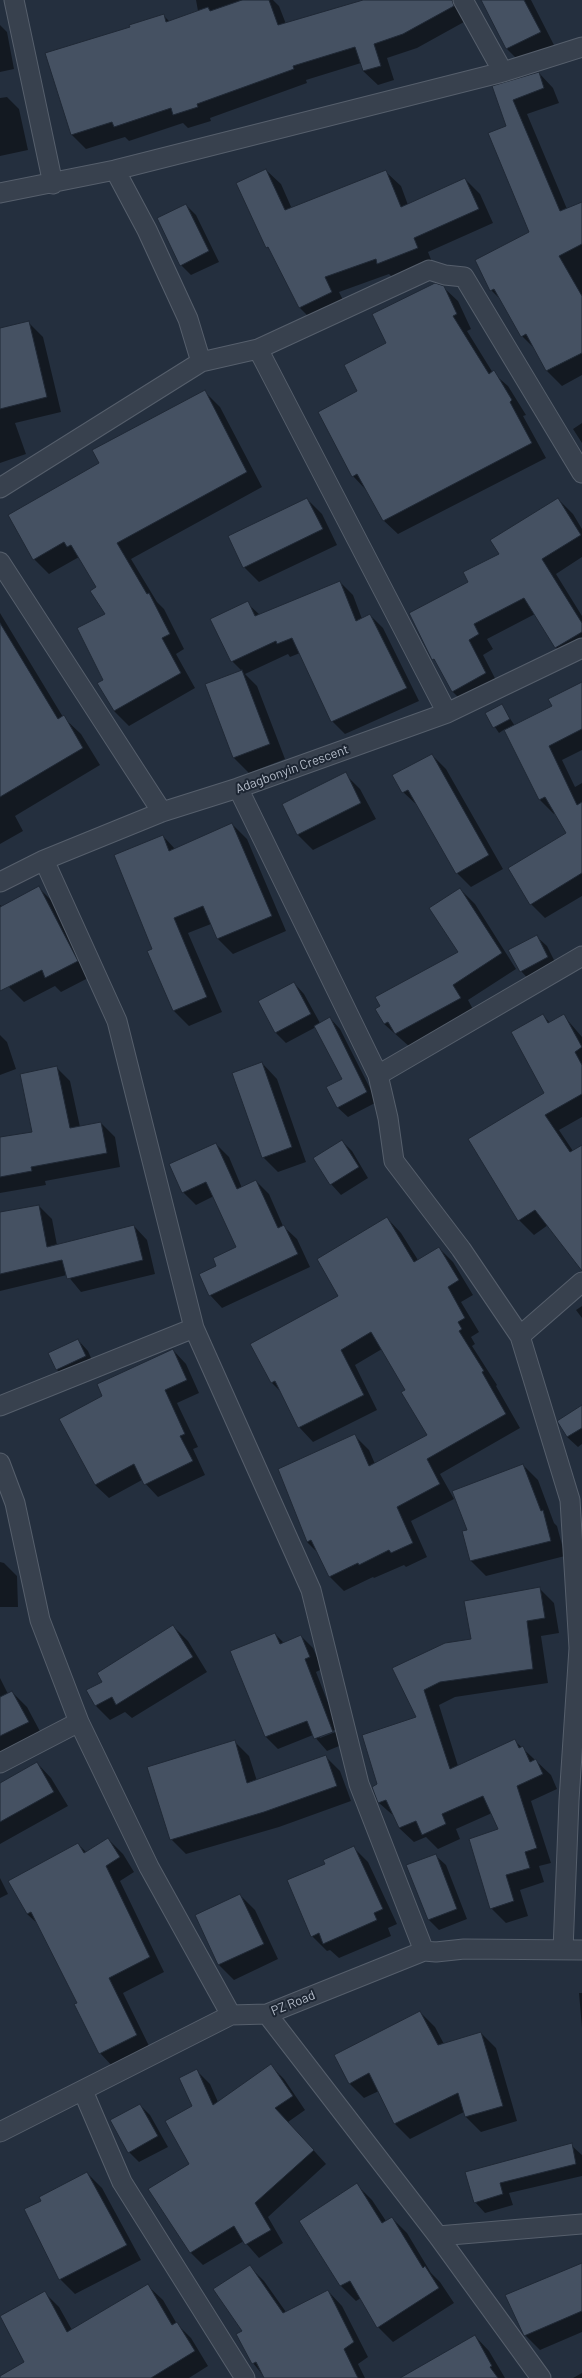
<!DOCTYPE html>
<style>
body{margin:0}
canvas{display:block;background:#242f3e}
</style>
<canvas width="582" height="2378"></canvas>
<script>
const ctx = document.querySelector('canvas').getContext('2d');
ctx.lineJoin = 'round';
function fill(path, color) {
  ctx.fillStyle = color;
  ctx.fill(path, 'evenodd');
}
function poly(rows) {
  const path = new Path2D();
  for (const r of rows) {
    path.moveTo(r[0], r[1]);
    for (let i = 2; i < r.length; i += 2) path.lineTo(r[i], r[i + 1]);
  }
  return path;
}
function strokePath(path, color, width, dash) {
  ctx.strokeStyle = color;
  ctx.lineWidth = width;
  ctx.lineCap = dash ? 'butt' : 'round';
  ctx.setLineDash(dash || []);
  ctx.stroke(path);
}
function drawText(font, color, halo, rows, align = 'center') {
  ctx.font = font + ' Barlow,sans-serif';
  ctx.lineWidth = 4;
  ctx.setLineDash([]);
  ctx.textBaseline = 'middle';
  ctx.strokeStyle = halo;
  ctx.fillStyle = color;
  for (const [text, x, y, turn = 0] of rows) {
    ctx.save();
    ctx.translate(x, y);
    ctx.rotate((+turn || 0) * Math.PI / 180);
    ctx.textAlign = isNaN(turn) ? turn : align;
    if (halo) ctx.strokeText(text, 0, 0);
    ctx.fillText(text, 0, 0);
    ctx.restore();
  }
}
fill(poly([
 [196,0,273,0,279,6,286,24,364,0,452,0,464,22,417,48,387,58,394,80,378,85,363,71,361,63,306,80,307,83,210,118,211,121,188,128,183,123,129,141,125,137,86,149,72,135,46,53,131,28,163,15,170,22,198,11],
 [482,0,531,0,555,47,522,64,507,49],
 [0,25,7,32,14,69,0,72],
 [539,73,553,88,559,103,527,114,567,209,582,203,582,375,562,386,547,371,537,351,522,336,502,301,491,290,476,260,531,233,507,126,494,87],
 [7,97,19,109,28,150,0,156,0,98],
 [266,170,281,184,292,209,386,172,401,186,408,205,465,179,480,194,493,223,428,252,432,262,393,278,389,274,339,292,346,306,314,322,300,308,272,252,267,247],
 [186,205,196,215,219,262,191,275,181,265],
 [443,287,458,301,471,329,467,331,493,373,508,386,526,415,523,416,546,458,398,534,383,520,367,491,353,476,319,412,359,391,387,343],
 [28,322,43,337,61,412,15,423,26,454,0,463,0,329],
 [205,392,220,407,262,487,131,559,157,602,164,609,184,649,176,654,195,688,129,726,114,711,105,680,106,615,98,587,79,557,49,574,34,559,100,464],
 [582,423,582,443,573,429],
 [307,499,322,514,337,545,259,582,244,567],
 [558,499,573,514,582,529,582,557,556,574,582,616,582,655,570,662,556,648,535,614,487,639,493,649,483,655,500,688,467,706,452,691,439,665,433,659,470,583],
 [340,582,353,595,362,619,370,615,383,628,419,701,345,734,332,721,300,653,290,657,288,654,245,674,257,686,285,759,249,773,234,758,207,685,242,671,232,661,247,603,260,615],
 [0,613,63,717,81,734,100,765,15,816,23,831,0,844],
 [582,683,582,750,562,760,575,787,582,783,582,896,545,918,531,904,567,833,555,813,554,814,540,800,505,729,499,733,486,714,501,705,515,726,553,707],
 [432,755,446,769,503,869,471,887,457,873,418,806,403,792],
 [345,774,360,789,376,819,313,850,298,835,283,804],
 [232,824,247,839,286,931,233,954,218,939,211,924,188,933,222,1012,189,1026,174,1011,149,951,153,949,163,836,175,849],
 [39,888,54,903,92,976,61,992,55,986,24,1002,9,987,0,969,0,905,3,907],
 [460,889,475,904,516,969,468,1000,475,1013,411,1048,384,1024,376,1009,459,953],
 [536,936,547,946,558,968,531,982,521,971],
 [294,983,304,994,320,1023,330,1018,340,1029,377,1102,348,1117,337,1107,343,1080,316,1027,286,1043,276,1033,260,1002],
 [543,1015,550,1023,564,1016,582,1037,582,1117,559,1130,573,1151,582,1146,582,1268,548,1225,534,1235,519,1220,545,1093],
 [0,1035,7,1042,16,1069,0,1075],
 [262,1063,277,1079,306,1162,278,1172,263,1157],
 [56,1067,70,1081,80,1127,101,1123,115,1137,120,1167,45,1181,46,1185,0,1193,0,1138,33,1132],
 [342,1141,352,1151,368,1178,341,1195,331,1184],
 [216,1144,229,1157,242,1188,256,1181,269,1194,283,1226,297,1239,310,1267,222,1308,210,1295,218,1267,237,1248,214,1196,196,1205,183,1192],
 [39,1206,52,1219,57,1245,134,1226,147,1240,155,1274,81,1292,67,1275,0,1291,0,1213],
 [387,1218,401,1233,418,1260,439,1248,453,1262,473,1295,461,1302,479,1332,471,1337,475,1344,472,1346,497,1385,496,1386,520,1428,440,1474,454,1499,411,1521,427,1557,406,1567,404,1565,374,1578,373,1577,344,1591,330,1577,317,1552,307,1542,355,1436,369,1450,375,1464,428,1435,406,1390,382,1349,355,1365,377,1410,313,1442,299,1427,282,1393,272,1383,251,1345,340,1297],
 [582,1306,582,1318,576,1310],
 [78,1340,88,1351,95,1367,67,1380,57,1370,50,1354],
 [173,1350,186,1364,199,1393,177,1403,198,1447,193,1449,205,1475,158,1497,142,1480,109,1498,95,1485,103,1396],
 [582,1406,582,1444,578,1447,567,1437],
 [523,1465,538,1480,554,1523,557,1526,565,1556,486,1576,471,1561,464,1532,468,1530],
 [0,1562,4,1563,17,1576,18,1607,0,1607],
 [539,1588,554,1603,559,1633,541,1636,548,1683,455,1697,439,1705,458,1766,515,1741,551,1775,557,1789,531,1801,551,1863,539,1866,544,1882,520,1890,528,1916,506,1923,491,1908,500,1830,492,1813,456,1829,460,1839,438,1849,426,1837,414,1842,399,1828,395,1817,379,1803,373,1787,379,1785,418,1718,394,1669,472,1640],
 [173,1626,188,1641,207,1672,132,1718,125,1712,110,1720,96,1706,103,1682],
 [275,1634,284,1643,301,1636,313,1648,322,1669,316,1672,344,1744,327,1751,313,1735,278,1749,266,1737,231,1651],
 [337,1729,338,1731,320,1738,320,1736],
 [0,1678,8,1694,12,1692,27,1707,43,1737,0,1757],
 [234,1741,249,1756,257,1781,325,1756,340,1771,351,1801,279,1827,186,1854,171,1839],
 [37,1763,51,1778,68,1806,0,1844,0,1784],
 [108,1839,123,1854,134,1872,120,1881,164,1972,123,1993,151,2050,114,2068,100,2053,78,2003,39,1925,27,1914,78,1844,86,1852],
 [353,1847,368,1862,397,1924,388,1928,391,1936,339,1958,330,1950,327,1951,312,1936,327,1864],
 [435,1855,446,1865,467,1919,439,1930,429,1920],
 [0,1878,8,1894,0,1898],
 [240,1895,255,1910,278,1959,234,1980,219,1965,196,1915],
 [579,1993,582,1993,582,2028],
 [420,2012,435,2027,444,2044,481,2033,496,2048,517,2121,481,2132,466,2117,464,2112,410,2139,395,2124,379,2091,364,2098,349,2083],
 [271,2066,284,2079,305,2110,288,2122,326,2164,268,2217,283,2243,259,2258,244,2241,203,2265,190,2252,150,2189,190,2165,197,2071,210,2084,218,2102],
 [140,2105,150,2115,168,2147,139,2162,129,2152],
 [571,2145,582,2155,582,2176,509,2193,513,2205,485,2213,475,2202,467,2173],
 [87,2173,102,2188,141,2260,75,2294,60,2279],
 [357,2185,372,2200,386,2221,392,2218,407,2233,431,2273,440,2282,454,2303,393,2342,378,2327,361,2298,356,2301,341,2286,300,2221],
 [249,2266,264,2281,286,2312,328,2291,342,2306,368,2357,358,2364,365,2378,265,2378,253,2363,243,2331],
 [582,2266,582,2332,540,2350,525,2335],
 [148,2286,163,2300,177,2324,191,2338,208,2366,189,2378,5,2378,25,2362,45,2293,59,2307,72,2330],
 [475,2336,489,2351,505,2378,408,2378],
 [582,2373,582,2378,573,2378]
]), '#0007');
const building = poly([
 [242,0,269,0,278,25,363,0,452,0,454,6,403,34,374,44,381,66,363,71,355,47,293,66,294,69,197,104,198,107,173,115,171,108,114,127,112,122,71,135,45,53,130,27,129,25,164,14,166,22,208,7,210,11,242,0],
 [481,0,524,0,541,32,506,49,481,0],
 [539,72,544,88,513,100,560,211,582,202,582,244,559,256,582,296,582,353,546,371,526,334,521,337,494,289,490,291,475,260,529,232,488,133,506,126,492,86,539,72],
 [266,169,285,210,386,170,401,207,465,178,479,209,414,238,418,248,377,264,376,259,325,277,332,292,299,308,268,247,266,248,236,183,266,169],
 [186,204,209,251,180,266,157,218,186,204],
 [435,283,444,286,457,314,453,316,489,374,494,370,512,400,510,402,532,443,383,521,357,474,352,477,318,412,357,391,344,365,386,343,372,314,435,283],
 [29,321,47,397,0,409,0,328,29,321],
 [205,390,247,472,117,543,147,594,149,593,170,634,162,638,181,673,114,711,97,683,103,680,77,628,105,614,90,591,96,587,71,545,67,547,64,542,33,560,8,515,99,463,92,450,205,390],
 [307,498,323,529,243,568,228,536,307,498],
 [558,498,581,535,542,559,582,623,582,632,555,648,524,598,474,624,479,634,469,640,486,673,452,692,434,659,432,660,409,613,468,582,463,572,499,554,490,540,558,498],
 [340,581,356,621,370,614,407,688,331,722,292,638,277,644,276,641,231,662,210,619,248,601,255,616,340,581],
 [0,623,58,719,64,715,83,748,0,797,0,623],
 [242,670,270,744,233,758,205,684,242,670],
 [582,682,582,729,549,746,577,805,582,802,582,873,530,905,508,868,566,833,545,797,539,800,504,730,552,706,548,699,582,682],
 [502,704,510,719,493,728,485,713,502,704],
 [432,754,489,855,456,874,408,790,402,793,392,775,432,754],
 [346,772,361,803,297,835,282,804,346,772],
 [232,823,272,916,217,939,203,906,174,918,207,997,173,1011,147,951,152,949,114,855,163,835,169,851,232,823],
 [39,886,78,961,45,978,42,970,0,991,0,907,39,886],
 [460,888,502,953,453,985,461,998,395,1034,388,1022,384,1024,375,1009,380,1006,375,997,458,952,429,908,460,888],
 [537,935,548,957,520,972,508,950,537,935],
 [294,982,311,1014,275,1033,258,1001,294,982],
 [543,1014,548,1023,564,1014,582,1047,575,1052,582,1065,582,1094,545,1115,570,1152,582,1145,582,1271,535,1210,518,1221,468,1139,544,1093,511,1032,543,1014],
 [330,1017,367,1092,337,1108,326,1087,342,1079,314,1026,330,1017],
 [262,1062,292,1147,262,1158,232,1073,262,1062],
 [57,1066,70,1128,101,1122,107,1153,31,1167,32,1171,0,1177,0,1137,32,1132,20,1074,57,1066],
 [342,1140,359,1167,330,1185,313,1158,342,1140],
 [216,1143,237,1189,256,1180,278,1228,284,1225,298,1254,209,1296,199,1274,216,1266,213,1258,236,1247,206,1182,182,1193,169,1164,216,1143],
 [39,1205,47,1247,134,1225,143,1260,67,1279,62,1260,0,1274,0,1212,39,1205],
 [387,1217,414,1262,439,1247,459,1280,448,1287,465,1318,458,1322,462,1329,459,1331,484,1371,482,1372,506,1414,427,1459,440,1484,397,1507,413,1543,391,1553,389,1550,359,1565,358,1563,329,1577,311,1540,307,1542,278,1469,355,1434,369,1466,427,1435,401,1392,405,1390,371,1332,341,1350,364,1395,298,1428,275,1381,271,1383,250,1344,338,1296,317,1259,387,1217],
 [78,1339,86,1356,56,1370,48,1353,78,1339],
 [173,1349,187,1380,165,1390,185,1434,180,1436,193,1461,144,1485,134,1464,95,1485,59,1419,102,1396,97,1384,173,1349],
 [582,1405,582,1428,567,1437,557,1421,582,1405],
 [523,1464,541,1511,543,1510,551,1541,470,1561,462,1531,467,1530,452,1491,523,1464],
 [540,1587,545,1618,527,1621,533,1669,440,1682,424,1690,450,1769,515,1739,519,1748,523,1746,530,1762,536,1759,543,1774,517,1786,537,1848,525,1852,530,1868,506,1875,514,1901,490,1909,469,1839,498,1829,483,1796,442,1814,446,1824,422,1835,416,1821,399,1828,386,1800,378,1803,372,1787,377,1784,362,1735,416,1717,392,1668,445,1643,471,1639,464,1601,540,1587],
 [173,1625,193,1657,116,1705,112,1697,95,1706,86,1690,102,1682,97,1673,173,1625],
 [275,1633,280,1644,301,1635,310,1657,305,1659,333,1732,314,1739,307,1721,265,1737,230,1651,275,1633],
 [12,1691,29,1722,0,1736,0,1697,12,1691],
 [235,1740,247,1783,326,1755,337,1786,264,1812,170,1840,147,1767,235,1740],
 [37,1762,54,1792,0,1822,0,1783,37,1762],
 [108,1838,120,1857,106,1866,150,1957,109,1978,137,2035,99,2054,74,2004,77,2003,31,1912,27,1914,8,1881,78,1843,84,1853,108,1838],
 [354,1846,383,1909,374,1913,377,1920,323,1944,319,1933,311,1937,287,1880,325,1864,323,1860,354,1846],
 [436,1854,457,1909,428,1920,406,1865,436,1854],
 [240,1894,264,1944,218,1965,195,1915,240,1894],
 [420,2011,438,2045,481,2032,503,2106,465,2117,458,2093,394,2124,369,2073,349,2084,334,2055,420,2011],
 [271,2064,293,2096,275,2108,314,2150,255,2203,271,2230,245,2245,234,2226,190,2253,148,2189,189,2164,165,2121,192,2106,179,2078,197,2069,213,2105,271,2064],
 [140,2104,158,2136,128,2153,110,2120,140,2104],
 [572,2143,576,2164,500,2183,503,2194,474,2203,465,2172,572,2143],
 [87,2172,127,2245,59,2280,24,2209,41,2201,39,2197,87,2172],
 [357,2183,382,2223,392,2217,423,2268,425,2266,439,2288,377,2328,350,2281,340,2286,299,2221,357,2183],
 [582,2263,582,2311,524,2336,505,2295,582,2263],
 [250,2265,283,2313,328,2290,354,2342,344,2349,358,2378,264,2378,256,2362,252,2364,236,2334,242,2331,213,2289,250,2265],
 [148,2284,172,2325,177,2322,195,2351,151,2378,0,2378,0,2376,24,2362,0,2316,45,2291,67,2332,148,2284],
 [475,2335,492,2366,490,2367,498,2378,400,2378,475,2335]
]);
fill(building, '#455162');
strokePath(building, '#1f2835', 1);
const street = poly([
 [14,0,53,184],
 [463,0,503,72],
 [115,170,147,230,188,319,201,362],
 [0,193,115,170,503,72,582,47],
 [258,349,447,713],
 [0,488,201,362,258,349,429,270,445,275,464,277,582,473],
 [0,562,162,812],
 [238,788,378,1075,388,1118,394,1161,461,1249,520,1336,570,1500,579,1648,569,1800,563,1950],
 [44,860,117,1021,194,1328,311,1590,359,1784,424,1951],
 [0,882,44,860,162,812,238,788,447,713,582,648],
 [378,1075,582,956],
 [520,1336,582,1282],
 [0,1406,194,1328],
 [0,1463,15,1503,40,1620,79,1722,149,1867,231,2015],
 [0,1763,79,1722],
 [267,2014,438,2236,541,2378],
 [83,2091,122,2182,245,2378],
 [0,2132,231,2015,267,2014,424,1951,436,1952,464,1949,582,1950],
 [438,2236,582,2224]
]);
strokePath(street, '#565f6c', 21);
strokePath(street, '#38414e', 19);
drawText('13px', '#b4bcc9', '#1d2633', [
 ["Adagbonyin Crescent",292,769,-20],
 ["PZ Road",293,2003,-22]
]);
</script>
